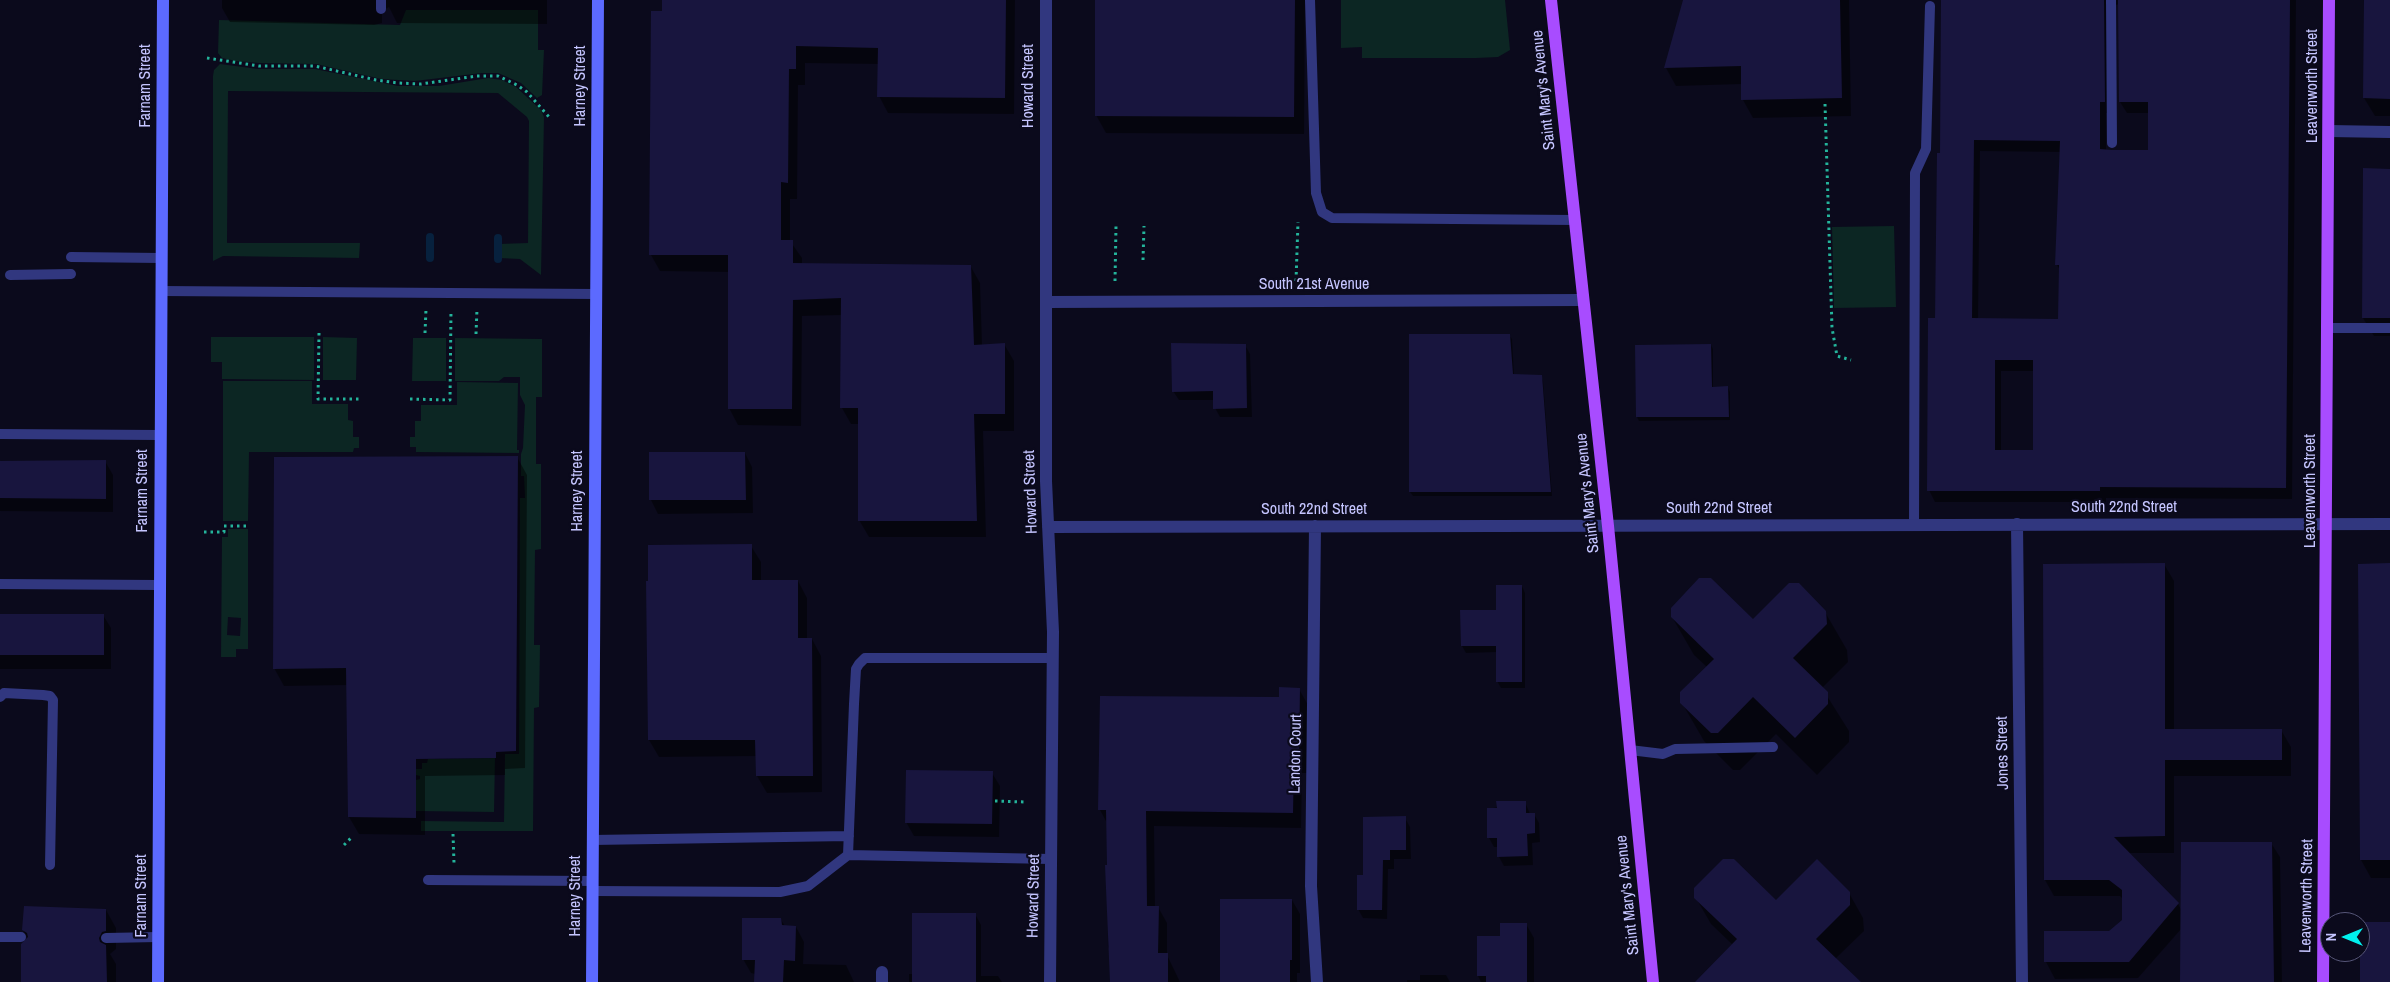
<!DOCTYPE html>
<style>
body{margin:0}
#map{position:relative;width:2390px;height:982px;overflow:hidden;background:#0b0a1c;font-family:"Archivo Narrow",sans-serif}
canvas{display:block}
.north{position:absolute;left:2320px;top:912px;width:50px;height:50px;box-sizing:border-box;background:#0b0a1c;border:1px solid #557;border-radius:50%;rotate:270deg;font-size:14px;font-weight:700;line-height:20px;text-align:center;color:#c5c5ff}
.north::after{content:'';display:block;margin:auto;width:18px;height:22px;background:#00f0ed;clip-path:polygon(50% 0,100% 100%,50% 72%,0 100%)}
</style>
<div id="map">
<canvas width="2390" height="982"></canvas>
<div class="north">N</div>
</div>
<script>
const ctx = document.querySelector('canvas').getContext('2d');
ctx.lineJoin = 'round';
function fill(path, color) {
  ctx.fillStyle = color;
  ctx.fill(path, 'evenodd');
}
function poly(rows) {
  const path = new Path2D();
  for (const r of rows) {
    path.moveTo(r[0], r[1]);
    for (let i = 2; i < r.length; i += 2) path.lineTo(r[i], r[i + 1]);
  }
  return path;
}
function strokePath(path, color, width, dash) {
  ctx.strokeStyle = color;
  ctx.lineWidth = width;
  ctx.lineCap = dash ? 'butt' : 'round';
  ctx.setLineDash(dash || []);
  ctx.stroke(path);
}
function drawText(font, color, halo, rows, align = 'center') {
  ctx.font = font + ' "Archivo Narrow",sans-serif';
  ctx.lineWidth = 4.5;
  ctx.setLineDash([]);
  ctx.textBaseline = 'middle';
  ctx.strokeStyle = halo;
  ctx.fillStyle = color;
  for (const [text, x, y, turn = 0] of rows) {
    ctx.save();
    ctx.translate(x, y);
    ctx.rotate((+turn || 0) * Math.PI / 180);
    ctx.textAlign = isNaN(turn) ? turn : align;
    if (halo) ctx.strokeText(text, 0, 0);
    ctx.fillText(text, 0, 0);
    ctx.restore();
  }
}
fill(poly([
 [1341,0,1505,0,1510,50,1498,57,1476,58,1362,58,1362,47,1341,48],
 [406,10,538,10,538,50,544,50,542,95,537,98,521,83,498,73,482,73,415,81,381,79,316,64,259,63,236,61,222,58,218,53,219,20,400,25],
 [220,64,258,69,315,69,398,86,439,86,488,78,502,80,516,87,541,110,544,117,541,275,520,259,499,258,499,244,528,243,529,121,527,117,498,93,228,91,227,243,360,243,359,258,223,256,213,261,213,76,214,70],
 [1894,226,1896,307,1834,308,1832,227],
 [211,337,314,337,314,380,222,379,222,362,211,362],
 [323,337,357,338,356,380,323,380],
 [413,338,446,338,446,381,412,381],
 [455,338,542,339,542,397,536,397,536,464,541,464,541,549,535,550,534,645,540,645,539,707,534,708,533,831,421,831,421,821,504,822,505,754,519,754,520,498,525,498,524,476,521,476,521,454,523,448,525,405,520,395,520,377,504,377,499,381,455,381],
 [223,381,312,381,312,404,348,404,348,420,353,421,353,437,359,437,359,448,354,448,353,452,249,452,248,521,223,521],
 [457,382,518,383,517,450,519,450,519,453,416,452,416,447,410,447,410,437,415,437,415,421,421,421,421,405,457,405],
 [228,529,248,529,248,649,236,649,236,657,221,657,222,537,228,537],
 [228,617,241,618,240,636,227,635],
 [495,758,494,812,416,811,416,780,420,779,420,776,416,775,416,769,422,769,422,763,427,763,428,759]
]), '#0c2623');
fill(poly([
 [222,0,547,0,547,24,397,23,389,7,382,11,382,23,374,25,230,22,222,8],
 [663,0,1015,0,1014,114,888,113,879,96,879,64,805,63,805,85,798,85,797,199,790,199,790,241,802,258,802,264,971,267,980,283,982,345,1004,344,1014,361,1014,431,983,431,986,537,869,537,859,520,860,424,851,424,842,408,842,315,802,316,801,426,738,425,729,408,730,272,660,271,651,255],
 [1097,0,1305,0,1304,134,1106,133,1096,115],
 [1684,0,1849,0,1851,116,1753,118,1743,100,1742,84,1676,86,1666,68],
 [1942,0,2296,0,2292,499,2106,498,2106,502,1935,502,1929,490,1941,154],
 [2119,4,2120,102,2127,113,2149,113,2149,151,2106,151,2106,113,2111,113,2113,6],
 [1980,151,2061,152,2057,265,2060,270,2059,320,1978,319],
 [2001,371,2034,371,2034,451,2001,451],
 [2365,0,2390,0,2390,116,2375,116,2364,98],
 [2390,170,2390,336,2374,336,2363,318],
 [1509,335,1512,339,1514,375,1541,376,1543,381,1552,496,1413,496,1410,492,1410,336],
 [1245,345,1250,354,1252,417,1220,417,1215,408,1214,400,1179,400,1173,391],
 [1711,345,1713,349,1713,388,1728,388,1730,392,1730,420,1639,421,1637,417],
 [745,453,752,467,753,513,658,514,651,500,650,454],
 [517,457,527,475,525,768,505,769,505,775,425,776,425,835,359,834,349,817,348,685,284,686,274,668],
 [105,461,113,475,113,512,0,511,0,462],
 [751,546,761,562,761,581,798,581,807,598,807,639,812,639,821,656,822,792,767,793,757,776,757,756,659,757,649,740],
 [2164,564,2174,581,2174,730,2281,730,2291,747,2291,776,2174,776,2174,853,2128,853,2178,904,2182,911,2271,843,2280,857,2282,982,2181,982,2182,928,2138,978,2055,979,2046,962,2045,933,2110,932,2123,920,2123,899,2120,896,2054,896,2045,880],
 [2360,565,2390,565,2390,878,2371,878,2361,860],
 [1522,586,1525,593,1525,688,1501,688,1497,681,1497,652,1466,653,1462,646,1462,612,1497,611],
 [1825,612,1847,650,1848,662,1822,688,1849,731,1849,742,1817,775,1776,734,1740,770,1733,770,1704,741,1682,703,1707,667,1694,655,1672,617,1753,621],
 [0,615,103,615,111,628,111,669,0,669],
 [1299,689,1308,705,1308,773,1302,773,1301,828,1154,826,1155,907,1158,907,1167,923,1167,955,1180,982,1112,982,1112,953,1108,947,1107,823,1100,810],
 [992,773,1000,786,999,837,914,836,906,822],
 [1525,802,1530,814,1534,814,1539,823,1540,842,1532,843,1533,865,1504,866,1499,857,1498,847,1494,847,1489,838,1488,809],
 [1405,818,1410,827,1411,859,1394,859,1394,869,1388,869,1387,919,1363,918,1358,909,1364,876],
 [1849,893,1863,918,1864,931,1835,959,1855,982,1705,982,1733,945,1711,924,1696,898,1776,902],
 [1292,900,1300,914,1300,973,1297,973,1297,982,1221,982],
 [106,910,116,928,116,949,110,954,116,964,116,982,22,982,28,939,23,930],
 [975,914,981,925,981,976,998,976,1002,982,909,982,909,974,913,974],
 [781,920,785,926,796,927,804,942,803,964,846,965,854,982,755,982,755,974,751,973,743,959],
 [1526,924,1534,938,1534,982,1481,982,1478,976,1478,937,1501,937],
 [1420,975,1446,975,1450,982,1407,982,1407,980,1420,980]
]), '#0007');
strokePath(poly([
 [430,237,430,258],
 [498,238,498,259]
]), '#07213e', 8);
fill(poly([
 [662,0,1006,0,1005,98,877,97,878,48,796,46,796,69,789,69,788,183,781,182,781,240,793,240,793,263,971,265,974,345,1005,343,1005,414,974,414,977,521,858,521,858,408,840,408,841,298,793,300,792,409,728,409,728,255,649,255,651,11,662,11],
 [1095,0,1295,0,1294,117,1095,116],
 [1683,0,1840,0,1842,98,1741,100,1741,66,1664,68],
 [1941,0,2104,0,2105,102,2100,102,2100,149,2112,150,2148,150,2148,102,2119,102,2118,0,2290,0,2286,488,2100,487,2100,491,1927,491,1928,318,1935,318,1937,153,1940,153],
 [1974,140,2060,141,2055,265,2059,265,2058,319,1972,318],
 [1995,360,2033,360,2033,450,1995,450],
 [2364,0,2390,0,2390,99,2363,98],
 [2363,168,2390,169,2390,318,2362,318],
 [1409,334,1510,334,1513,374,1542,375,1551,492,1409,492],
 [1171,343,1246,344,1247,408,1213,409,1213,391,1172,392],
 [1711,344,1712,387,1728,386,1729,417,1636,417,1635,345],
 [649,452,745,452,746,500,649,500],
 [518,456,516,751,496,752,496,758,416,759,416,818,348,817,346,668,273,669,274,457],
 [106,460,106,499,0,498,0,461],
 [752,544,752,580,798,580,798,638,812,638,813,776,756,776,755,740,648,740,646,581,648,581,648,545],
 [2165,563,2165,729,2282,729,2282,760,2165,760,2165,836,2114,837,2179,903,2129,962,2044,962,2044,931,2109,931,2122,920,2122,890,2109,880,2044,880,2043,564],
 [2390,563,2390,860,2360,860,2358,564],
 [1699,578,1711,578,1753,619,1789,583,1799,583,1826,611,1827,624,1793,658,1828,692,1828,704,1795,738,1753,697,1718,733,1711,733,1680,703,1680,692,1714,659,1671,617,1671,608],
 [1496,585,1522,585,1522,682,1496,682,1496,646,1461,646,1460,610,1496,610],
 [0,614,104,614,104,655,0,655],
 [1279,687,1300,688,1299,758,1294,758,1293,813,1146,811,1147,906,1159,906,1158,953,1168,953,1168,982,1110,982,1105,865,1107,865,1106,810,1098,810,1100,696,1279,697],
 [906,770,993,771,992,824,905,823],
 [1496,801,1526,801,1526,813,1535,813,1535,833,1527,834,1528,856,1497,857,1497,838,1487,838,1487,808,1497,808],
 [1406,816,1406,850,1390,850,1390,860,1383,860,1382,910,1357,910,1357,875,1363,875,1363,817],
 [2181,842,2272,842,2274,982,2180,982],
 [1723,859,1734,859,1776,900,1817,859,1850,892,1850,905,1816,939,1861,982,1695,982,1737,939,1694,898,1694,888],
 [1220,899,1292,899,1292,960,1290,960,1290,982,1220,982],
 [24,906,106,909,106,931,102,932,99,938,100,942,106,945,107,982,21,982,21,944,28,937,27,933,22,930],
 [912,913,976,913,976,982,912,982],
 [742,918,781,918,782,925,796,926,795,961,784,960,783,982,754,982,755,960,742,960],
 [2360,922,2390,922,2390,982,2360,982],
 [1500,923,1527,923,1527,982,1486,982,1486,976,1477,976,1477,936,1500,936]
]), '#18153e');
strokePath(poly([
 [207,58,259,66,315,66,376,80,398,83,421,84,477,76,498,76,517,85,527,92,549,117],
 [1825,104,1832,328,1837,356,1851,360],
 [1143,260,1144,226],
 [1115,281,1116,226],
 [1296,281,1298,222],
 [319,333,318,399,359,399],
 [425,333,426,309],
 [476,334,477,309],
 [410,399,450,400,451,310],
 [204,532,224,532,224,526,250,526],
 [995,801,1025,802],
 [453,834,454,863],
 [344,845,353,836]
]), '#24b49b', 3, [2.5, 4]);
strokePath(poly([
 [381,0,381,9],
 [1310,0,1316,193,1322,212,1332,218,1575,220],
 [2111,0,2112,143],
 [71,257,161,258],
 [10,275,71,274],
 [161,291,596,294],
 [2328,328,2390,328],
 [0,434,160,435],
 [1914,525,1915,173,1926,149,1930,6],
 [0,584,159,585],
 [0,697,4,693,43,695,50,696,53,700,50,865],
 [1630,750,1663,754,1675,749,1773,747],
 [592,840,849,836],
 [848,855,854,704,856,669,859,664,865,658,1053,658],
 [428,880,593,881],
 [593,891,780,892,808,886,848,855,1051,859],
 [0,937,21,937],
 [106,938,158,937]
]), '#31377f', 10);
strokePath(poly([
 [1046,0,1046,481,1053,632,1050,982],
 [2329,131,2390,132],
 [1046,302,1583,300],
 [2017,524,2022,982],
 [1315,526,1311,886,1317,982],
 [1048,527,2390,524],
 [882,982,882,972]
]), '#31377f', 12);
strokePath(poly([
 [158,982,163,0],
 [592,982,598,0]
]), '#5c6aff', 12);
strokePath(poly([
 [1551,0,1608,526,1653,982],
 [2323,982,2329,0]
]), '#a84cff', 12);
drawText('16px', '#c5c5ff', '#0b0a1c', [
 ["Farnam Street",146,86,-90],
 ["Harney Street",581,86,-90],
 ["Howard Street",1029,86,-90],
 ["Leavenworth Street",2313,86,-90],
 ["Saint Mary's Avenue",1544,90,-96],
 ["South 21st Avenue",1314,285],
 ["Farnam Street",143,491,-90],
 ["Harney Street",578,491,-90],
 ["Leavenworth Street",2311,491,-90],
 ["Howard Street",1031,492,-92],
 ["Saint Mary's Avenue",1588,493,-96],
 ["South 22nd Street",2124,508],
 ["South 22nd Street",1719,509],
 ["South 22nd Street",1314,510],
 ["Jones Street",2003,753,-91],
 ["Landon Court",1296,754,-89],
 ["Saint Mary's Avenue",1628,895,-96],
 ["Farnam Street",142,896,-90],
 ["Harney Street",576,896,-90],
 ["Howard Street",1034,896,-89],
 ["Leavenworth Street",2307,896,-89]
]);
</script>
